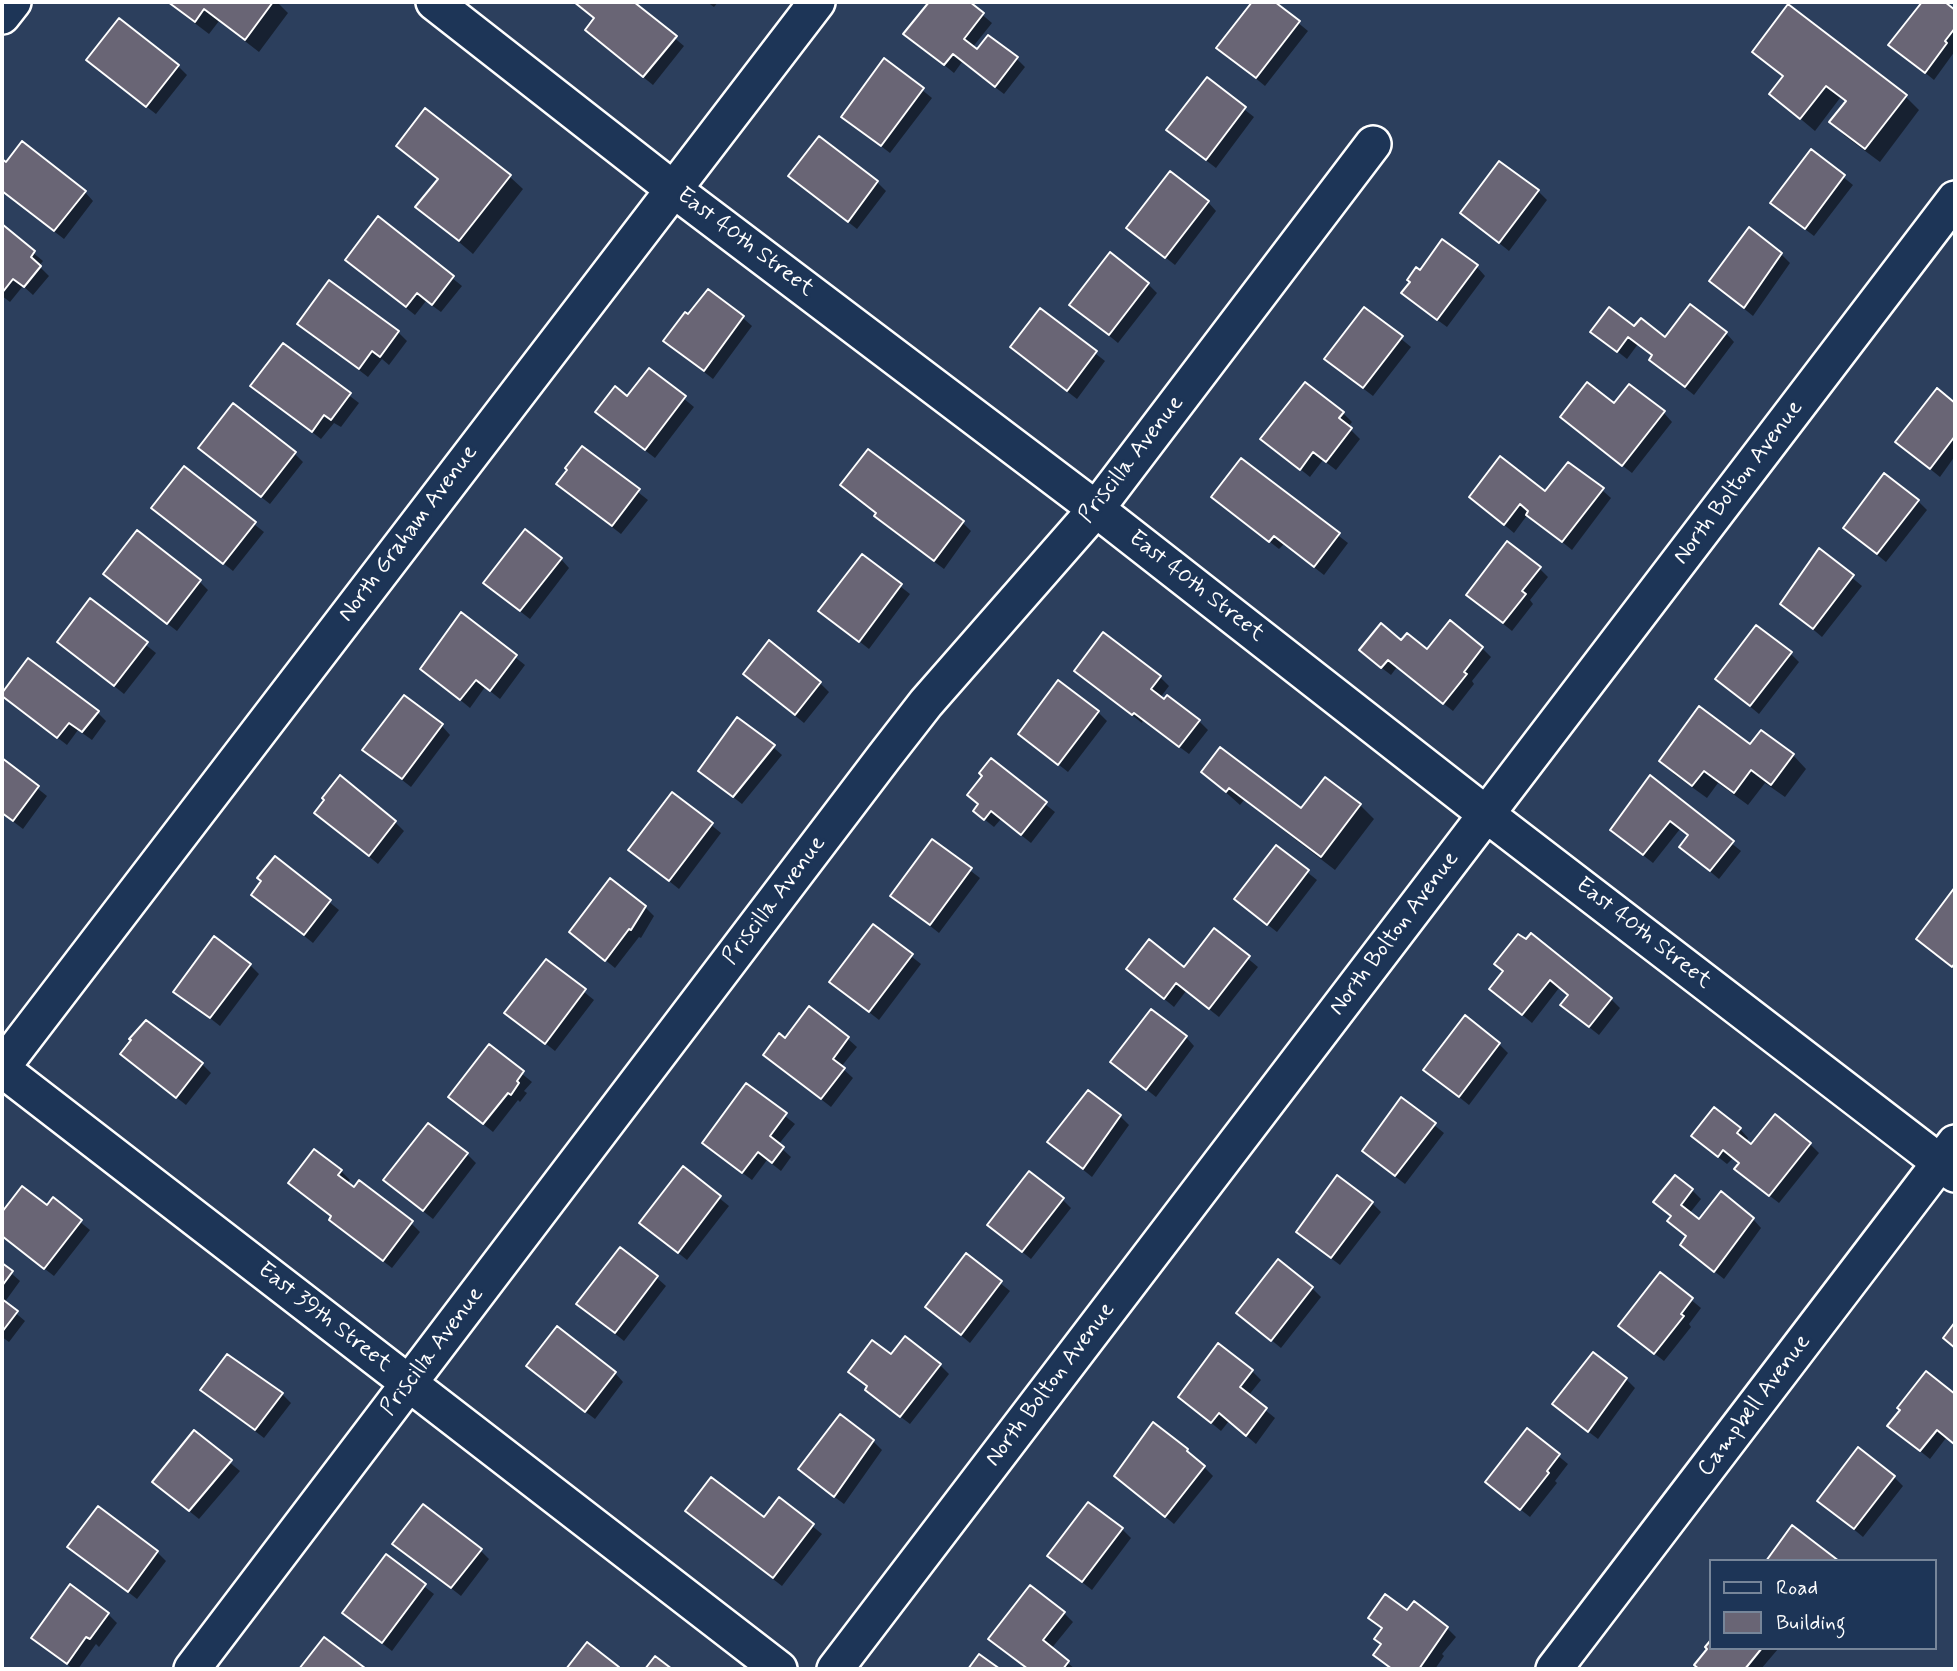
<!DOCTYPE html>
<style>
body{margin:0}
#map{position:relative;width:1957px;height:1671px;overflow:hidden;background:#2c3f5d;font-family:Mynerve,sans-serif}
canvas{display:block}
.frame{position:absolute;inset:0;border:4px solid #fff;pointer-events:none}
.legend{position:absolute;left:1709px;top:1559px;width:228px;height:91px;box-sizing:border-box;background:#1d3557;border:2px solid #77869a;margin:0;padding:9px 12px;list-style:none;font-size:21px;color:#fff}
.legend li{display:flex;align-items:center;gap:14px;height:35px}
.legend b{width:35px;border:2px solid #77869a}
</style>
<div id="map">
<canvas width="1957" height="1671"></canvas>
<div class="frame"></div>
<ul class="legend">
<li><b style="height:9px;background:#1d3557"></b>Road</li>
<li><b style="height:19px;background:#696575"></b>Building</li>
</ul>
</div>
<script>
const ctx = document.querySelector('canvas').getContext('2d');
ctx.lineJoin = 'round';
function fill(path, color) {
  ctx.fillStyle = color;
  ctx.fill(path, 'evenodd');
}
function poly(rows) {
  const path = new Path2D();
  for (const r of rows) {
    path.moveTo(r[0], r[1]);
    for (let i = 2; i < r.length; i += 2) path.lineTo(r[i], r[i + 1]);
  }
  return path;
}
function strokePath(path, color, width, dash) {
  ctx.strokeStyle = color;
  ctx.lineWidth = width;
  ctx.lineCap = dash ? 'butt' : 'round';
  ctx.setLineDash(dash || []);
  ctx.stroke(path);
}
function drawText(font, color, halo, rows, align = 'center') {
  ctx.font = font + ' Mynerve,sans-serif';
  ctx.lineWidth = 6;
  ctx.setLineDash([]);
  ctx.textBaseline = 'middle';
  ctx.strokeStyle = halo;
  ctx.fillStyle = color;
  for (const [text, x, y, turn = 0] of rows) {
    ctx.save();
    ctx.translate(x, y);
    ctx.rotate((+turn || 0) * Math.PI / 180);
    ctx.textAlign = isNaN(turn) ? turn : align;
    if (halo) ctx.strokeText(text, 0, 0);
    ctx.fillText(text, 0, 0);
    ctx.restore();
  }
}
fill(poly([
 [167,2,277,2,288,13,259,52,219,21,209,34],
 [575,2,636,2,634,4,684,46,653,85,596,39,596,19],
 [707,2,718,2,714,7],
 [931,2,967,2,992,23,972,48,1016,58,1025,67,1004,94,962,62,954,73,906,34],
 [1254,2,1273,2,1308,31,1265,86,1219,48],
 [1924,2,1942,2,1955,12,1955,51,1934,80,1891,45],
 [1789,7,1906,97,1919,110,1880,162,1845,136,1832,122,1847,103,1840,98,1815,131,1771,94,1784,78,1754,52],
 [885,60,932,98,890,153,843,117],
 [178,66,187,75,156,114,97,69],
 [1207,80,1254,117,1216,168,1178,139],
 [398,146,509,176,523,189,473,254,418,207,439,180],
 [1811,151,1853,185,1814,236,1781,211],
 [2,161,85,192,93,201,64,239,2,191],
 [790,176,877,182,886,191,857,229],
 [1538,191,1547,200,1509,251,1462,213],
 [1208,202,1216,211,1175,265,1128,228],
 [379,219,462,286,441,312,426,301,415,315,356,268],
 [2,227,43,261,39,266,49,276,33,295,23,286,10,302,2,296],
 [1781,254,1790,263,1753,316,1720,289],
 [1477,267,1485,276,1447,327,1413,302,1412,282,1420,272],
 [1148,284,1157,293,1118,343,1072,305],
 [1365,309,1411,347,1373,396,1335,367],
 [1040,310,1105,361,1077,399,1021,356],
 [743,318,752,326,713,379,665,341],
 [299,324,398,332,407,341,389,365,382,359,368,377],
 [1635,328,1666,339,1726,333,1734,342,1694,395,1660,368,1651,360,1653,356,1638,344,1627,359,1593,332],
 [283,345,359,403,341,427,334,423,321,439,253,386],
 [649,370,694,407,655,458,607,421],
 [1937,391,1955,405,1955,456,1940,477,1897,442],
 [1614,406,1664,413,1672,422,1632,473,1571,426],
 [1343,413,1352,422,1348,427,1360,439,1336,470,1323,460,1310,477,1263,439],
 [582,448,648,500,621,534,568,493],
 [294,453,303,462,270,504,209,456],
 [1241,460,1348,543,1324,575,1284,544,1279,549,1213,497],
 [184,469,264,532,233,571,154,508],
 [1602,490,1611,498,1572,550,1528,514,1514,533,1471,497],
 [1918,501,1927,510,1886,562,1854,536],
 [878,514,962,522,971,531,944,569,885,525,877,516],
 [1820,551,1862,586,1822,637,1782,603],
 [862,556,910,594,869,649,821,611],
 [561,559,569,568,530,619,494,591],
 [1539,568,1548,577,1530,600,1533,604,1512,631,1477,603],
 [199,581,208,590,177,631,114,583],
 [91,601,156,653,124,694,59,642],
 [462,615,525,665,500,699,485,687,470,708,423,669],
 [1401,643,1427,652,1482,648,1491,657,1472,681,1474,684,1453,711,1397,667,1391,675,1370,659],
 [1790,653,1799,662,1759,714,1717,679],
 [1076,671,1160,677,1169,686,1160,698,1199,721,1208,730,1189,754,1143,720,1142,723],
 [754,682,820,683,829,692,804,723],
 [2,695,97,712,106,721,92,740,78,730,67,745],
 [1098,712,1107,721,1068,772,1020,734],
 [442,726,450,735,411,787,364,750],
 [773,747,782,755,742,804,700,771],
 [1750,747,1793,755,1806,769,1785,797,1765,783,1748,805,1718,783,1707,798,1675,775,1661,761],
 [2,760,47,796,23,829,2,813],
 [991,761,1055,812,1031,843,1001,819,994,827,984,819,980,805,984,776],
 [1203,772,1302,810,1326,779,1360,805,1374,819,1335,870,1244,800,1240,805],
 [1650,777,1741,851,1719,879,1681,847,1689,836,1680,829,1653,863,1621,838],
 [673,794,721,833,679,889,630,850],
 [316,813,395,822,404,831,378,864],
 [932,841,980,878,939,933,892,896],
 [1276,847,1317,880,1277,932,1245,907],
 [275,858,339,910,313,943,253,895],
 [1955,890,1955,970,1918,939],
 [645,907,654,916,641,938,639,937,615,968,571,932],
 [873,926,921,964,879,1020,831,982],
 [1215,931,1258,967,1219,1017,1186,991,1174,1007,1128,969,1185,969],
 [1519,936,1611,999,1620,1008,1599,1035,1571,1013,1569,996,1559,988,1532,1023,1491,989,1504,972],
 [546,961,594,1000,555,1051,507,1013],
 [250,965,259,974,220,1026,176,991],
 [1186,1037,1194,1046,1156,1097,1112,1062],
 [848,1039,857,1047,841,1067,853,1078,831,1107,775,1063,785,1040],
 [1499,1044,1508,1053,1469,1105,1425,1070],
 [489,1047,532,1082,524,1091,527,1093,520,1102,518,1100,493,1132,450,1097],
 [122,1054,202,1064,211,1073,186,1105],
 [747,1086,795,1124,778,1145,791,1157,781,1171,767,1160,752,1180,713,1151],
 [1402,1099,1444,1133,1405,1184,1373,1160],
 [1120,1116,1129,1125,1092,1177,1049,1142],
 [1740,1129,1748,1138,1746,1142,1752,1146,1810,1144,1819,1153,1779,1203,1745,1177,1741,1164,1733,1158,1727,1164,1703,1145],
 [467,1154,476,1163,433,1219,395,1189],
 [683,1169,729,1206,687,1260,641,1223],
 [341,1171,350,1180,347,1184,411,1223,420,1232,392,1268,340,1228,333,1217,299,1191],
 [22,1189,47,1208,53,1200,90,1230,54,1276,2,1236,2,1215],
 [1692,1190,1701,1199,1689,1214,1700,1222,1753,1219,1761,1228,1724,1279,1691,1253,1687,1238,1669,1221,1672,1217,1655,1202],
 [1062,1199,1071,1208,1031,1259,989,1225],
 [1372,1203,1381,1212,1340,1265,1307,1240],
 [967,1256,1010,1291,970,1343,927,1307],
 [2,1265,20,1281,4,1303,25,1321,9,1342,2,1337],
 [1660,1274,1701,1308,1689,1324,1691,1327,1664,1361,1629,1334],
 [657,1278,666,1286,624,1341,578,1304],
 [1312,1288,1321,1297,1281,1348,1238,1313],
 [891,1357,940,1365,949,1374,910,1424,876,1398,868,1388,850,1372],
 [1252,1371,1261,1380,1248,1396,1275,1418,1256,1444,1229,1421,1221,1431,1180,1397],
 [615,1373,623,1382,595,1419,537,1375],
 [1926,1373,1955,1396,1955,1445,1946,1438,1930,1459,1889,1426],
 [1626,1379,1635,1388,1598,1439,1564,1413],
 [202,1390,282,1394,291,1403,264,1438],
 [1527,1430,1568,1464,1555,1481,1557,1483,1530,1517,1496,1490],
 [194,1433,240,1471,199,1519,163,1490],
 [873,1441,882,1450,844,1504,809,1478],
 [1187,1450,1213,1476,1174,1524,1116,1476],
 [1894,1477,1903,1486,1863,1537,1820,1501],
 [780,1500,822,1534,782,1586,697,1520,764,1520],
 [1122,1529,1131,1538,1092,1590,1049,1556],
 [395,1544,480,1550,489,1559,461,1596],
 [70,1547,157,1552,166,1561,137,1599],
 [386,1557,434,1594,392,1651,353,1621],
 [1064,1613,1073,1622,1051,1649,1075,1669,1027,1669,991,1639],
 [1407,1613,1447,1628,1456,1637,1442,1654,1444,1656,1435,1669,1391,1669,1375,1655,1383,1645,1383,1630,1370,1617],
 [108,1614,117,1623,99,1647,96,1644,78,1669,73,1669,33,1637],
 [1710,1644,1710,1648,1778,1649,1761,1669,1700,1669,1696,1665,1709,1649,1707,1647]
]), '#0007');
const building = poly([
 [168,2,273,2,245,40,204,9,195,22,168,2],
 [574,2,634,2,677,36,643,77,585,30,594,18,574,2],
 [929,2,970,2,984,13,964,39,977,49,988,35,1018,57,995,87,953,54,944,65,903,34,929,2],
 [1252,2,1275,2,1300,21,1256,78,1216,48,1252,2],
 [1922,2,1945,2,1955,10,1955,28,1945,41,1947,43,1925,73,1888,45,1922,2],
 [1788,4,1907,95,1865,149,1829,122,1846,101,1826,86,1800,119,1769,94,1783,76,1752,52,1788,4],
 [119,18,179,65,146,107,86,60,119,18],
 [884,58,924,88,881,146,841,117,884,58],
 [1207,77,1246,107,1206,160,1166,130,1207,77],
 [425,108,511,175,459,241,415,207,438,179,396,146,425,108],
 [819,136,878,181,848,222,788,176,819,136],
 [22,141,86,191,54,231,2,191,2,159,6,162,22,141],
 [1811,149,1845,175,1805,229,1770,203,1811,149],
 [1499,161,1539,190,1499,243,1460,213,1499,161],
 [1170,171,1209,201,1165,258,1126,228,1170,171],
 [378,216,454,276,432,305,417,293,406,307,345,260,378,216],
 [2,224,35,251,31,257,41,266,24,287,13,279,2,293,2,224],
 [1749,227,1782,253,1744,308,1709,281,1749,227],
 [1442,239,1478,265,1437,320,1401,293,1410,282,1407,280,1416,267,1420,270,1442,239],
 [1110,252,1149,283,1109,335,1069,305,1110,252],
 [329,280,399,331,380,357,372,351,359,369,297,324,329,280],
 [708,289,744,316,704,371,663,341,685,312,688,314,708,289],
 [1690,304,1727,332,1685,387,1649,360,1652,355,1628,337,1617,352,1590,332,1609,307,1634,326,1641,318,1665,337,1690,304],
 [1364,307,1403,336,1363,388,1324,359,1364,307],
 [1040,308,1097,351,1067,391,1010,347,1040,308],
 [283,343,351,393,331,420,324,415,312,432,250,386,283,343],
 [649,368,686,396,645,450,595,412,615,386,627,396,649,368],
 [1305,382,1344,412,1339,418,1352,428,1326,462,1313,452,1300,470,1260,439,1305,382],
 [1587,382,1614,403,1629,384,1665,411,1622,466,1560,417,1587,382],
 [1937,388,1955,403,1955,436,1930,469,1895,442,1937,388],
 [233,403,296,452,261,497,198,448,233,403],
 [582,446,640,489,612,526,556,484,567,470,565,468,582,446],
 [868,449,964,521,934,561,874,516,876,513,840,485,868,449],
 [1500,456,1545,491,1568,462,1604,488,1562,542,1526,515,1528,511,1520,504,1504,525,1469,497,1500,456],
 [1241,458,1340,533,1314,567,1274,536,1269,542,1211,497,1241,458],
 [184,466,256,522,223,564,151,508,184,466],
 [1884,473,1919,500,1877,554,1843,528,1884,473],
 [525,529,562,558,520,611,483,583,525,529],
 [137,530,201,580,167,624,103,574,137,530],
 [1507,541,1541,567,1522,591,1526,594,1503,623,1466,595,1507,541],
 [1819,548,1854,575,1813,629,1780,604,1819,548],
 [862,554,902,584,859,642,818,611,862,554],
 [90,598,148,642,114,686,57,642,90,598],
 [461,612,517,655,490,691,476,680,460,700,420,669,461,612],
 [1450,620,1483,647,1464,672,1467,674,1443,704,1388,660,1381,668,1359,650,1381,623,1401,640,1407,633,1427,649,1450,620],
 [1756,625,1792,652,1750,706,1715,679,1756,625],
 [1103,632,1161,676,1151,689,1164,699,1167,695,1200,720,1179,747,1134,713,1132,715,1074,671,1103,632],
 [769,640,821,682,795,715,743,674,769,640],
 [28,658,99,711,82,732,69,723,57,738,2,696,2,693,28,658],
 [1058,680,1099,711,1058,765,1018,734,1058,680],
 [404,695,443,724,402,779,362,750,404,695],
 [1699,706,1750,744,1761,730,1794,754,1771,785,1751,770,1734,793,1704,771,1692,786,1659,761,1699,706],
 [737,717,775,745,733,797,698,771,737,717],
 [1220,747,1301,808,1325,777,1361,804,1321,857,1229,788,1226,792,1201,772,1220,747],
 [2,758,39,786,13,821,2,813,2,758],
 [991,758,1047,802,1021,835,991,811,984,820,973,811,978,804,967,795,982,776,979,773,991,758],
 [340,775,396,821,369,856,314,813,324,800,322,798,340,775],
 [1650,775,1734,841,1710,871,1679,847,1688,835,1670,821,1643,855,1610,830,1650,775],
 [672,792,713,823,669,881,628,850,672,792],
 [932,839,972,868,930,925,890,896,932,839],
 [1276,845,1309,870,1267,925,1234,899,1276,845],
 [275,856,331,900,304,935,251,895,261,881,257,878,275,856],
 [610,878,646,906,631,930,629,929,605,961,569,932,610,878],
 [1955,887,1955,963,1952,967,1916,939,1955,887],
 [873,924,913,954,869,1012,829,982,873,924],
 [1214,928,1250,956,1209,1009,1176,983,1164,999,1126,969,1149,939,1184,967,1214,928],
 [1531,933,1612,998,1589,1027,1560,1005,1568,995,1550,980,1522,1015,1489,989,1503,971,1494,964,1518,934,1526,939,1531,933],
 [214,936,251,964,210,1018,173,992,214,936],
 [546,959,586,989,545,1044,504,1013,546,959],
 [809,1006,849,1037,833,1059,845,1068,821,1099,763,1055,779,1033,785,1038,809,1006],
 [1151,1009,1187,1036,1146,1090,1110,1062,1151,1009],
 [1465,1015,1500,1043,1459,1097,1423,1070,1465,1015],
 [146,1020,203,1063,176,1098,120,1054,131,1040,129,1039,146,1020],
 [489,1044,524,1071,517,1081,519,1083,511,1095,508,1093,483,1124,448,1097,489,1044],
 [746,1083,787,1113,770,1136,784,1147,772,1163,758,1152,742,1173,702,1143,746,1083],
 [1088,1090,1121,1115,1083,1169,1047,1142,1088,1090],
 [1401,1097,1436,1123,1395,1176,1362,1151,1401,1097],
 [1714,1107,1741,1128,1737,1133,1751,1144,1775,1114,1811,1143,1769,1196,1734,1169,1739,1163,1723,1150,1718,1157,1691,1136,1714,1107],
 [428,1123,468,1153,423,1211,383,1180,428,1123],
 [314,1149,342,1170,338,1175,354,1187,359,1180,413,1221,383,1261,329,1220,331,1216,288,1183,314,1149],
 [683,1166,721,1196,678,1253,639,1223,683,1166],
 [1029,1171,1064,1198,1022,1252,987,1225,1029,1171],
 [1337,1175,1373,1202,1331,1258,1296,1232,1337,1175],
 [1675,1175,1693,1189,1681,1205,1699,1219,1721,1191,1754,1218,1714,1272,1680,1245,1686,1236,1667,1221,1671,1216,1653,1202,1675,1175],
 [22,1186,47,1205,53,1197,82,1220,44,1269,2,1236,2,1212,22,1186],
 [620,1247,658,1276,615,1333,576,1304,620,1247],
 [966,1253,1002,1281,961,1335,925,1307,966,1253],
 [1278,1259,1313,1287,1271,1341,1236,1313,1278,1259],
 [2,1263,13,1271,2,1286,2,1263],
 [1660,1272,1693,1298,1681,1314,1684,1316,1654,1354,1618,1326,1660,1272],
 [2,1299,18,1311,2,1332,2,1299],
 [1955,1322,1955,1348,1943,1338,1955,1322],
 [557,1326,616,1372,585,1412,526,1366,557,1326],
 [905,1336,941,1364,900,1417,865,1390,867,1386,848,1372,872,1340,891,1354,905,1336],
 [1218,1343,1253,1370,1240,1387,1267,1408,1246,1436,1219,1413,1211,1423,1178,1397,1218,1343],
 [1593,1352,1627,1378,1588,1432,1552,1404,1593,1352],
 [227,1354,283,1393,255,1430,200,1390,227,1354],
 [1926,1371,1955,1394,1955,1442,1954,1444,1937,1430,1920,1451,1887,1426,1900,1410,1897,1408,1926,1371],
 [840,1414,874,1440,834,1497,798,1469,840,1414],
 [1153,1422,1188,1449,1187,1451,1205,1466,1165,1517,1114,1476,1153,1422],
 [1527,1428,1560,1454,1547,1471,1549,1473,1520,1510,1485,1482,1527,1428],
 [194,1430,232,1460,189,1511,152,1482,194,1430],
 [1858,1447,1895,1476,1854,1529,1817,1501,1858,1447],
 [711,1477,764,1517,779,1497,814,1524,773,1578,685,1511,711,1477],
 [1088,1502,1123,1528,1082,1582,1047,1556,1088,1502],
 [423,1504,482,1549,451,1588,392,1544,423,1504],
 [98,1506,158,1551,128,1592,67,1547,98,1506],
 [1792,1525,1839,1561,1766,1561,1792,1525],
 [386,1554,426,1584,382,1643,342,1613,386,1554],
 [70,1584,109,1613,90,1639,86,1637,67,1664,31,1638,70,1584],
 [1030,1585,1065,1612,1043,1640,1069,1661,1063,1669,1028,1669,988,1639,1030,1585],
 [1385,1594,1407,1610,1414,1601,1448,1627,1419,1669,1392,1669,1373,1655,1381,1644,1374,1639,1382,1628,1368,1618,1385,1594],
 [324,1637,365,1668,364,1669,299,1669,324,1637],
 [1710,1641,1710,1648,1762,1648,1745,1669,1699,1669,1694,1665,1707,1649,1705,1647,1710,1641],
 [587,1642,619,1667,618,1669,566,1669,587,1642],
 [979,1654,1000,1669,968,1669,979,1654],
 [655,1656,672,1669,645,1669,655,1656]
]);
fill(building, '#696575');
strokePath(building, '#fff', 2);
const minor = poly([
 [434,2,673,189,1096,509,1486,814,1955,1174],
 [2,16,13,2],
 [2,1067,817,2],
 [2,1069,779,1669],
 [192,1669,884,757,926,703,1096,509,1373,144],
 [835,1669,1955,199],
 [1554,1669,1955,1143]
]);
strokePath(minor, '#fff', 40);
strokePath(minor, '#1d3557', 35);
drawText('23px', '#fff', '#1d3557', [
 ["East 40th Street",745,243,37],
 ["Priscilla Avenue",1132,460,-52],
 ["North Bolton Avenue",1739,483,-53],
 ["North Graham Avenue",409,534,-53],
 ["East 40th Street",1196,587,38],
 ["Priscilla Avenue",775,901,-53],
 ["North Bolton Avenue",1395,934,-53],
 ["East 40th Street",1643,934,38],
 ["East 39th Street",324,1318,38],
 ["Priscilla Avenue",433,1352,-53],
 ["North Bolton Avenue",1051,1385,-53],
 ["Campbell Avenue",1755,1406,-53]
]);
</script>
